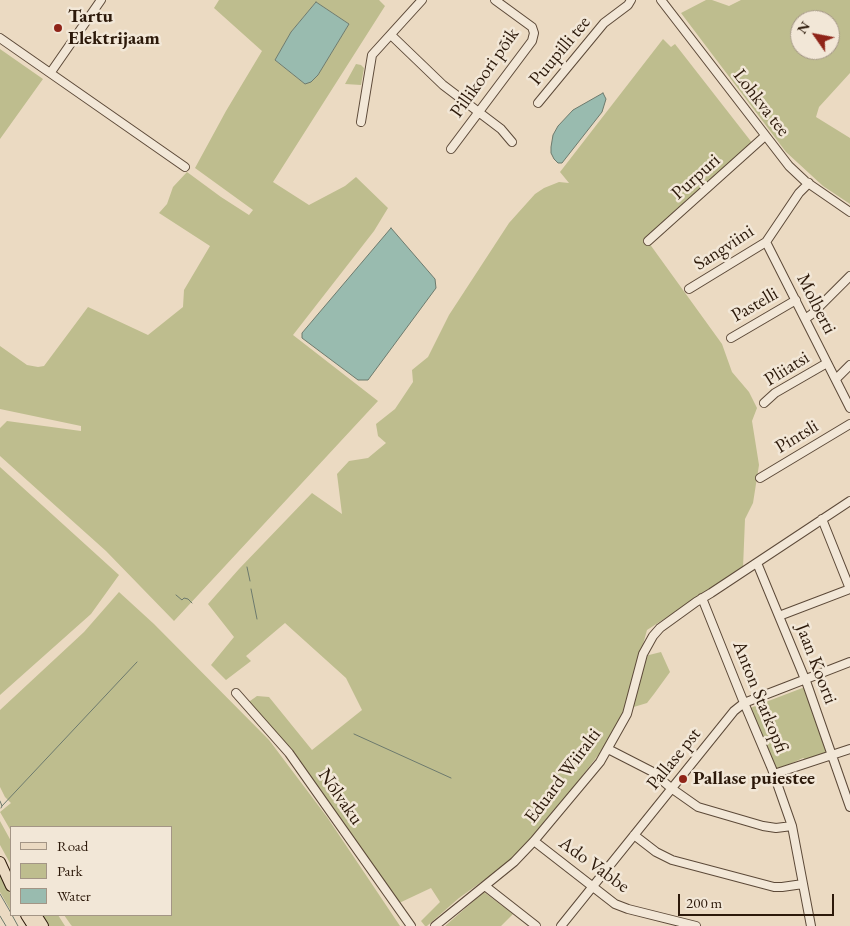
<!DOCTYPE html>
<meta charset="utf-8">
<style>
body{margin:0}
#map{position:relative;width:850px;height:926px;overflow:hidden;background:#ebdac2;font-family:"EB Garamond",serif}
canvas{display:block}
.legend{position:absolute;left:10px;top:826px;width:162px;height:90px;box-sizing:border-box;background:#f2e7d7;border:1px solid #a39585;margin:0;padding:6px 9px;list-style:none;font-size:15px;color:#2c190a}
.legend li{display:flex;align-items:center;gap:10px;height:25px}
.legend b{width:25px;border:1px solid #a39585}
.north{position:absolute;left:790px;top:10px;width:50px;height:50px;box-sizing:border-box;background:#f2e7d7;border:1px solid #a39585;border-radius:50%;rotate:303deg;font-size:14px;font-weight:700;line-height:20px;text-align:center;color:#2c190a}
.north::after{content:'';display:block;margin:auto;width:18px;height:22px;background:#8f2418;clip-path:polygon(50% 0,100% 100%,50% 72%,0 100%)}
.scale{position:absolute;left:678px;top:894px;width:156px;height:22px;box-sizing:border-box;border:2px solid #2c190a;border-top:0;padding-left:6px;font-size:15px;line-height:18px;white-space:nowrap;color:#2c190a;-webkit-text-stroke:4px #f2e7d7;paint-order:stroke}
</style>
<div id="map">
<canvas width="850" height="926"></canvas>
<ul class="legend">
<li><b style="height:6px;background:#ebdac2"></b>Road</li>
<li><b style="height:14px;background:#bebd8e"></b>Park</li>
<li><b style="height:14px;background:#99bbaf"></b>Water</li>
</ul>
<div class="north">N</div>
<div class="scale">200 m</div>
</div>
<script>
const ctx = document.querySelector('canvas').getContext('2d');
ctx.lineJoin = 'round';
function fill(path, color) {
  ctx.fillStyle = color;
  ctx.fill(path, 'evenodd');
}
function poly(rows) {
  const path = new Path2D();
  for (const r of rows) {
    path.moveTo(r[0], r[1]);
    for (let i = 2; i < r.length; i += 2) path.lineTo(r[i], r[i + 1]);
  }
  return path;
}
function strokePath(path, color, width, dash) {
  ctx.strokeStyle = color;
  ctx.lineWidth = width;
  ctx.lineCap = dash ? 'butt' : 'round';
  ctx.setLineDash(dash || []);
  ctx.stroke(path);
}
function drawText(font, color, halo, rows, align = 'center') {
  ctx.font = font + ' "EB Garamond",serif';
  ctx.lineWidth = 5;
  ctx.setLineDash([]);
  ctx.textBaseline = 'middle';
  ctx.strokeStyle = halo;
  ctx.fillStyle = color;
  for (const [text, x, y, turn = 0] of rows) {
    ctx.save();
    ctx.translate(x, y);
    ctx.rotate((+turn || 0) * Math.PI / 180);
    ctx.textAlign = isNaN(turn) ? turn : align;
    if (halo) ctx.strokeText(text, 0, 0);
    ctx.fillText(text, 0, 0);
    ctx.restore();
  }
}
fill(poly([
 [219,0,379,0,385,6,273,182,309,205,345,186,356,177,388,208,374,231,293,335,378,401,174,621,106,551,0,456,0,428,7,421,81,431,81,426,0,409,0,346,27,365,38,367,44,366,88,307,148,335,183,307,184,290,210,246,159,213,167,204,173,187,187,172,221,197,249,215,253,210,195,168,226,111,262,51,214,8],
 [316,2,349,24,318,75,305,84,275,60,291,32],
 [706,0,712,0,729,6,741,0,850,0,850,73,819,107,816,117,850,138,850,204,823,186,786,152,681,13],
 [800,20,830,20,830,50,800,50],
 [663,39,671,47,675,44,753,144,643,242,649,243,722,344,732,372,749,392,757,408,752,421,759,465,753,503,745,519,743,568,647,630,639,659,645,656,661,652,670,672,654,694,647,703,627,709,599,754,552,815,512,860,459,898,427,926,425,926,421,921,440,902,431,888,397,904,296,761,248,705,250,701,257,696,269,697,312,750,362,710,346,678,285,623,246,656,251,661,226,680,211,665,234,637,208,604,239,569,312,493,342,514,337,474,349,461,368,458,386,443,378,436,376,424,395,409,413,382,412,370,428,357,449,315,509,223,535,194,544,188,559,182,569,183,560,172],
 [0,49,43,79,0,139],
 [356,64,361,65,364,68,361,85,345,84],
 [0,467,119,575,91,614,0,695],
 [119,592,154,624,269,740,327,817,400,926,72,926,71,925,64,915,171,915,171,827,11,827,11,831,0,812,11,803,5,797,0,787,0,710,84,632],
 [805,687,829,753,806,760,803,758,775,771,750,708],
 [0,821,11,841,11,865,0,845],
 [0,873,11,895,11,911,0,892],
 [484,892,513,914,501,926,445,926],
 [42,915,58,915,65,926,49,926]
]), '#bebd8e');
const water = poly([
 [316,2,349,24,318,75,311,82,305,84,275,60,291,32,316,2],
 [603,93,606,99,602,112,562,163,558,163,554,159,551,153,551,147,553,135,558,126,573,110,603,93],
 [391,228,435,279,436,288,368,380,358,380,302,338,302,333,391,228]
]);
fill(water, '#99bbaf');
strokePath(water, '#6d7a6d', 1);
strokePath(poly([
 [247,567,250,581],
 [251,589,257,619],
 [176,595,182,600,184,598,188,599,192,603],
 [354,734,451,778],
 [0,801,2,806,1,808],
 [2,806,137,662],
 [0,894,11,913],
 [12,915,18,926],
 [0,916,6,926]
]), '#6d7a6d', 1);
const minor = poly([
 [661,0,789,166,805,181,850,212],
 [391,35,443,85,501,129,512,142],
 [0,38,185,167],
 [51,72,101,0],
 [538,103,604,23,628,5,631,0],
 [361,122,372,55,422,0],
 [451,149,532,41,534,33,532,27,495,0],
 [648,241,765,136],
 [766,242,850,408],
 [689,289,766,242,799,193,809,183],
 [805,319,812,314,850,276],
 [731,338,796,300],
 [836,379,850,365],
 [764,403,775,393,827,363],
 [760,478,850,424],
 [822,519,850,589],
 [757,563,807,684,850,807],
 [702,598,742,698,772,769,792,826,811,926],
 [779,616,850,589],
 [236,693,289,753,411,926],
 [608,749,651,771,671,788,698,807,763,826,776,828,792,826],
 [774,774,850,749],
 [634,835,656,852,672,860,774,887,782,887,803,884],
 [534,841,615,904,628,909,696,926],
 [485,886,536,926],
 [435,926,514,862,534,841,600,762,627,714,643,654,653,636,660,628,696,602,711,593,850,501],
 [561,926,734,711,744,703,850,662]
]);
const major = poly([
 [0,862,11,886],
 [26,915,33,926],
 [36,915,43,926]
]);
strokePath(minor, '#5c4938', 10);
strokePath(major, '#2c190a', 12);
strokePath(minor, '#f2e7d7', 8);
strokePath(major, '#ebdac2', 10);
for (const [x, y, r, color] of [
 [58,28,5,"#8f2418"],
 [683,779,5,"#8f2418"]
]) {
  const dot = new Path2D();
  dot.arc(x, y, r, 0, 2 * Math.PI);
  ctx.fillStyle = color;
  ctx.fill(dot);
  strokePath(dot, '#f2e7d7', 2);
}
drawText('bold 19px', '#2c190a', '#f2e7d7', [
 ["Tartu",68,17],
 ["Elektrijaam",68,39],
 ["Pallase puiestee",693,779]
], 'left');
drawText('19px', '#2c190a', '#f2e7d7', [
 ["Puupilli tee",560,51,-50],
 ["Pillikoori põik",485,73,-55],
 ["Lohkva tee",761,103,52],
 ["Purpuri",696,177,-42],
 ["Sangviini",724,248,-33],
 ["Molberti",816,304,63],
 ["Pastelli",755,305,-30],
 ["Pliiatsi",787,369,-32],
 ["Pintsli",797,437,-31],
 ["Jaan Koorti",816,664,69],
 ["Anton Starkopfi",760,697,68],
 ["Pallase pst",674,759,-51],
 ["Eduard Wiiralti",563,776,-53],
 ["Nõlvaku",340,797,55],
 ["Ado Vabbe",594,865,36]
]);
</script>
